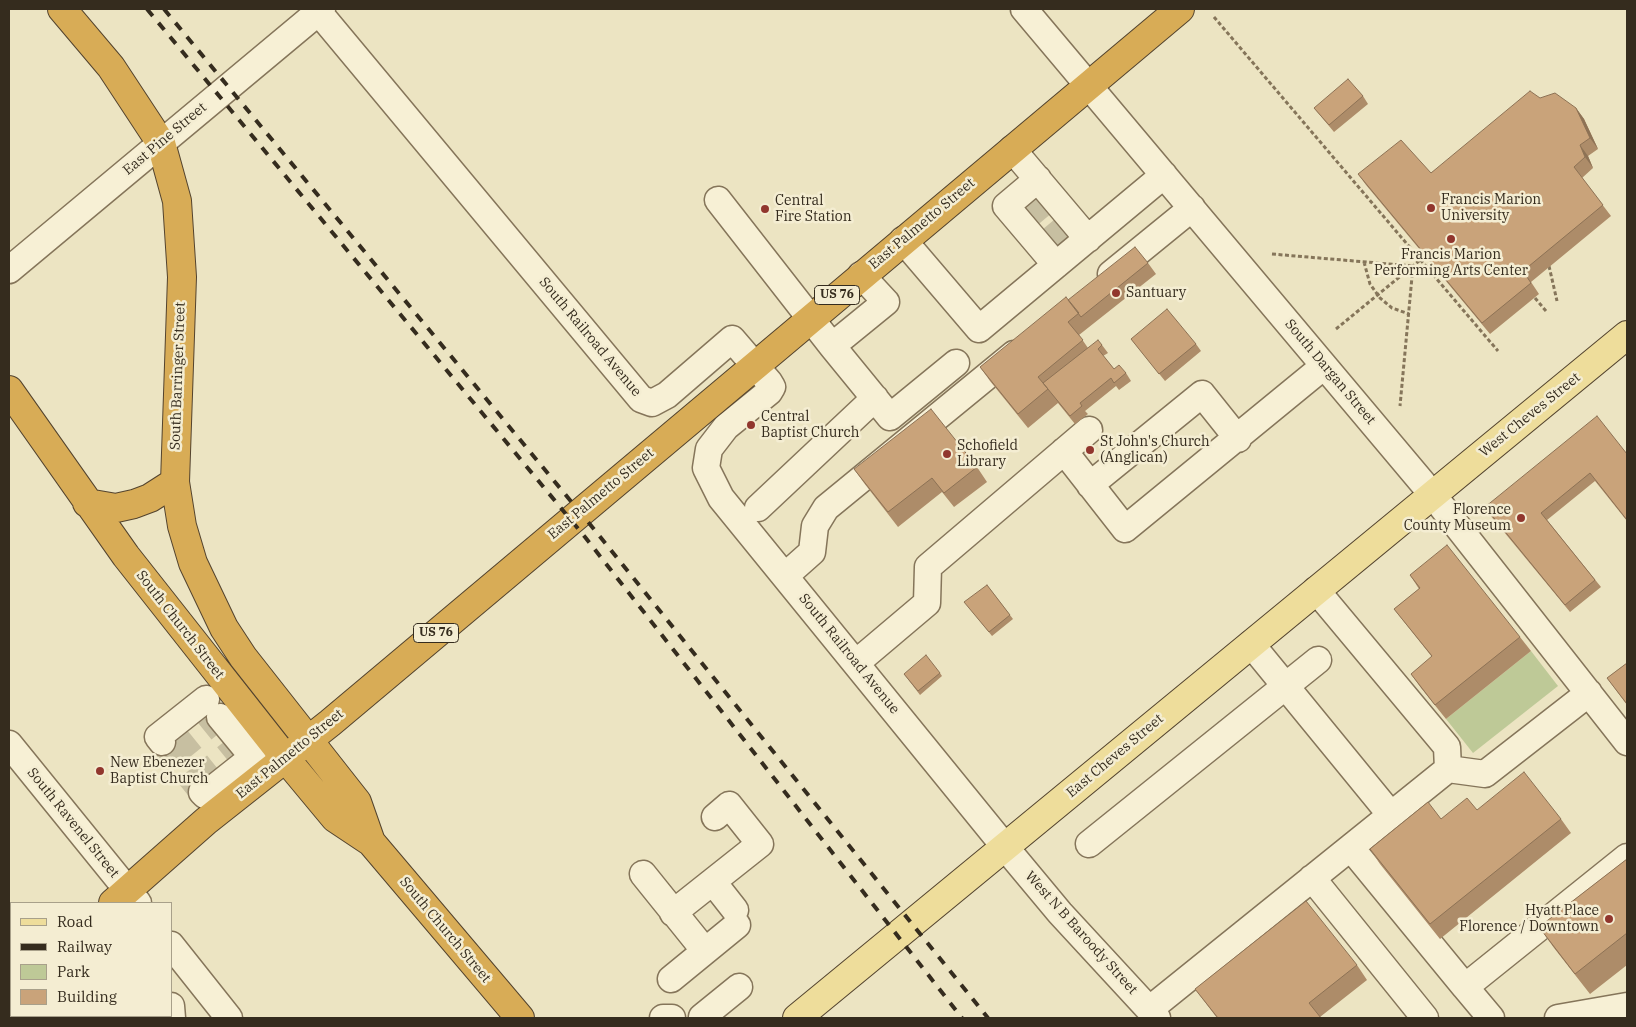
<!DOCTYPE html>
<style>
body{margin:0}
#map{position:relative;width:1636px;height:1027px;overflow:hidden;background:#ece4c2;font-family:"IBM Plex Serif",serif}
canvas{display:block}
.frame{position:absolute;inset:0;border:10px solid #352c1e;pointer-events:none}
.legend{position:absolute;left:10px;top:902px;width:162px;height:115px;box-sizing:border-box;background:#f4edd2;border:1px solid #a8a08a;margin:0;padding:6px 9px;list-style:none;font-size:15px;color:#352c1e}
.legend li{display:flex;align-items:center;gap:10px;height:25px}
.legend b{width:25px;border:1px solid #a8a08a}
</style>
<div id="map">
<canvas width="1636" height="1027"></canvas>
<div class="frame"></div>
<ul class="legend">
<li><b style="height:6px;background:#eedd9b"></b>Road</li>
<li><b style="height:6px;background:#352c1e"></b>Railway</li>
<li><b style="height:14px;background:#bec997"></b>Park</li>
<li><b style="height:14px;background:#c9a37a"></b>Building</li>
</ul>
</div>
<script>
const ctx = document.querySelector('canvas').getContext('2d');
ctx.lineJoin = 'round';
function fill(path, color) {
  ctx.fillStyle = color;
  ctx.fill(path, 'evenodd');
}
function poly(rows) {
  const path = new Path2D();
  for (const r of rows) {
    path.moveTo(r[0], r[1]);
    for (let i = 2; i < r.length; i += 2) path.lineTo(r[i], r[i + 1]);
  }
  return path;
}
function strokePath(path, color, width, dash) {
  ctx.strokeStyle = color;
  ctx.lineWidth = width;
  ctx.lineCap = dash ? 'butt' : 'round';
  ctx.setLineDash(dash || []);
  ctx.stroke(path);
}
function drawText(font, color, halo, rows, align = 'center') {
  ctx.font = font + ' "IBM Plex Serif",serif';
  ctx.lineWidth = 5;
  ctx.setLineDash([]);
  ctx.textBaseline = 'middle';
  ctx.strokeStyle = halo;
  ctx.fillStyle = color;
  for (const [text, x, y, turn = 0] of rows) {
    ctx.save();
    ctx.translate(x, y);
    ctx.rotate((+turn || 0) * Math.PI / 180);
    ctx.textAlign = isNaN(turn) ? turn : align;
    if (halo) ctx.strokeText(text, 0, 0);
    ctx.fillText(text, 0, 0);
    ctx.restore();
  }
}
fill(poly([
 [1531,651,1558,686,1473,753,1446,719]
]), '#bec997');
strokePath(poly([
 [1028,216,1046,201],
 [1049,241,1067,226],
 [162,742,202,792],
 [173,754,210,724],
 [195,782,242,744]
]), '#c7bfa1', 26, [26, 13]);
const minor = poly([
 [316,9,641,399,652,403,667,395,732,339,769,382,772,387,769,392,726,427,709,449,706,468,721,498,1005,847,1060,913,1157,1018],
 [1024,9,1432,494,1627,742],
 [1012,149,1088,239],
 [1038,179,1006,206,1056,265],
 [718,200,832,346,886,302,861,275],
 [903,240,979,329,1164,175],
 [9,270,322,9],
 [1111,274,1192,208],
 [832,346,890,417,956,363],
 [1064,451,1125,529,1324,366],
 [1090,485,1202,394,1238,439],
 [758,508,875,398],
 [785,576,812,552,815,526,826,508,1014,354],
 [1316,590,1447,747,1448,769],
 [1251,644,1391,815],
 [856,663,927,603,928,567,1089,430],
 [162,742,158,737,206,699],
 [9,744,138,903],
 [202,792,205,795,253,757,220,717],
 [1089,844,1318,660],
 [1351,848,1465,987],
 [643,874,705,951],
 [1312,878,1425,1018],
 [713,882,735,910],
 [673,913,760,844,729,805,715,817],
 [171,945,229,1018],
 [671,979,737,925],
 [171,1006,172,1018],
 [1150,1009,1448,769,1485,774,1589,693],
 [702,1017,739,987],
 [89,1018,91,1016],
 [663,1018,672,1018],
 [1491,1018,1465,987,1627,857],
 [1558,1018,1627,1006]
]);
const major = poly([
 [797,1018,1627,335]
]);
const highway = poly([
 [62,9,111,67,161,143,177,201,182,277,175,482,182,526,193,563,224,628,243,657,357,802,371,842],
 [9,390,126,556,286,759,335,818,371,842,520,1018],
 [87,503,116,508,134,504,150,498,175,482],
 [113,903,206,821,330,723,1180,9],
 [9,993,11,990]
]);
strokePath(minor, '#85755a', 29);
strokePath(major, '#53432e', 30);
strokePath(highway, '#53432e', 30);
strokePath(poly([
 [1214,17,1498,351],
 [1272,254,1413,266,1400,406],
 [1364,262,1370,284,1380,298,1392,308,1409,314],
 [1549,266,1557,301],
 [1535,298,1546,311],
 [1336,329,1425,256]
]), '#85755a', 3, [4, 2.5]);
strokePath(minor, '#f7f0d5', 26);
strokePath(major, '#eedd9b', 28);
strokePath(highway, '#d8ac56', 28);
strokePath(poly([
 [147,9,585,537,962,1018],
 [164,9,593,528,988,1018]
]), '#352c1e', 4, [9, 9]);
fill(poly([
 [1363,96,1368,104,1334,132,1314,108],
 [1540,98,1576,108,1584,119,1598,149,1588,156,1593,168,1582,178,1611,216,1531,282,1539,294,1490,334,1366,185,1358,174,1431,173],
 [1148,263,1156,274,1079,335,1088,348,1102,345,1108,353,1103,356,1114,369,1126,373,1131,381,1119,390,1116,386,1085,411,1088,414,1075,424,1058,403,1028,428,990,381,980,367,1068,300],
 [1131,339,1196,344,1201,351,1165,381],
 [1627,454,1627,521,1595,481,1547,520,1601,587,1570,612,1490,515,1485,507],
 [977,467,987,482,954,507,942,492,898,527,864,483,854,469],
 [1410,575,1520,637,1531,651,1446,719,1421,688,1411,674,1432,657,1405,623,1394,609,1419,589],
 [987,585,1013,619,992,636,967,605],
 [1627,663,1627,705,1607,678],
 [940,673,942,676,920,695,904,674],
 [1477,810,1561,819,1571,833,1440,939,1380,864,1370,849,1441,819],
 [1627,859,1627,965,1590,994,1554,948,1539,927],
 [1357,965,1367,980,1320,1017,1321,1018,1217,1018,1195,989]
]), '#ad8c69');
fill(poly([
 [1576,108,1584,119,1598,149,1590,138],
 [1580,145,1588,156,1593,168,1585,157]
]), '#8d7255');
const building = poly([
 [1348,79,1363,96,1329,125,1314,108,1348,79],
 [1530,91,1540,98,1555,93,1576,108,1590,138,1580,145,1585,157,1574,167,1603,205,1523,271,1531,283,1482,323,1358,174,1401,140,1431,173,1530,91],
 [1135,247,1148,263,1081,317,1068,300,1135,247],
 [1066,297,1079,313,1068,322,1083,340,1038,377,1048,389,1018,414,980,367,1066,297],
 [1167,309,1196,344,1159,374,1131,339,1167,309],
 [1098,340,1102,345,1098,349,1114,369,1119,365,1126,373,1114,383,1111,378,1080,403,1082,406,1070,416,1043,383,1098,340],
 [931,409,977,467,944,493,932,478,888,512,854,469,931,409],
 [1597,416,1627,454,1627,520,1590,473,1541,513,1595,580,1565,605,1485,507,1597,416],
 [1447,545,1520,637,1435,705,1411,674,1432,656,1394,609,1420,588,1410,575,1447,545],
 [987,585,1010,615,989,632,964,602,987,585],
 [926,655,940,673,918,691,904,674,926,655],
 [1627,663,1627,704,1607,678,1627,663],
 [1524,772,1561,819,1430,924,1370,849,1428,802,1441,819,1467,798,1477,810,1524,772],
 [1627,859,1627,933,1575,974,1539,927,1627,859],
 [1306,901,1357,965,1309,1003,1321,1018,1218,1018,1195,989,1306,901]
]);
fill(building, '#c9a37a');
strokePath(building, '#8d7255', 1);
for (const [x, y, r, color] of [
 [1431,208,5,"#91362d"],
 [765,209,5,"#91362d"],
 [1451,239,5,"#91362d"],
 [1116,293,5,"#91362d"],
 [751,425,5,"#91362d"],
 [1090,450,5,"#91362d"],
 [947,454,5,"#91362d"],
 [1521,518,5,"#91362d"],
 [100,771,5,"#91362d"],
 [1609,919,5,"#91362d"]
]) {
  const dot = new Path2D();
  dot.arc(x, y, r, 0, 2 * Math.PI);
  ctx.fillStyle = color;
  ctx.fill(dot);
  strokePath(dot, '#f4edd2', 2);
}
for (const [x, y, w] of [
 [837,295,45],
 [436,633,45]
]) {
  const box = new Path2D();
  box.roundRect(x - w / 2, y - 9.5, w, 19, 4);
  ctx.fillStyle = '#f4edd2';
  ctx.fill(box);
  strokePath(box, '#352c1e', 1);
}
drawText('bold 12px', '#352c1e', null, [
 ["US 76",837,295],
 ["US 76",436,633]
]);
drawText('14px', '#352c1e', '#f4edd2', [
 ["East Pine Street",165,139,-40],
 ["East Palmetto Street",922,224,-40],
 ["South Railroad Avenue",590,337,50],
 ["South Dargan Street",1330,372,50],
 ["South Barringer Street",178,376,-88],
 ["West Cheves Street",1530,415,-39],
 ["East Palmetto Street",601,494,-40],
 ["South Church Street",180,625,52],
 ["South Railroad Avenue",849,654,51],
 ["East Palmetto Street",290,754,-39],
 ["East Cheves Street",1115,756,-40],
 ["South Ravenel Street",73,823,51],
 ["South Church Street",445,930,50],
 ["West N B Baroody Street",1081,933,48]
]);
drawText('14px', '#352c1e', '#f4edd2', [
 ["Francis Marion",1441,200],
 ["University",1441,216],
 ["Central",775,201],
 ["Fire Station",775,217],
 ["Francis Marion",1451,255,"center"],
 ["Performing Arts Center",1451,271,"center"],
 ["Santuary",1126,293],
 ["Central",761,417],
 ["Baptist Church",761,433],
 ["St John's Church",1100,442],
 ["(Anglican)",1100,458],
 ["Schofield",957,446],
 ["Library",957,462],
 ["Florence",1511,510,"right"],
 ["County Museum",1511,526,"right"],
 ["New Ebenezer",110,763],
 ["Baptist Church",110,779],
 ["Hyatt Place",1599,911,"right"],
 ["Florence / Downtown",1599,927,"right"]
], 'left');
</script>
